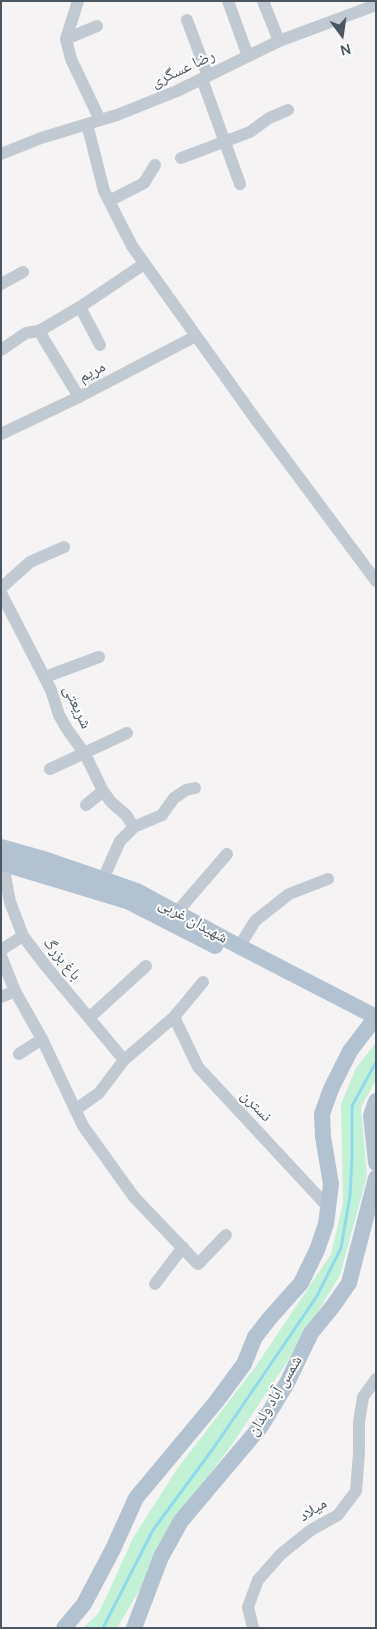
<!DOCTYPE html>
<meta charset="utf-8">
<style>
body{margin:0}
#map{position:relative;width:377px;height:1629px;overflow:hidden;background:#f5f3f3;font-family:Manrope,sans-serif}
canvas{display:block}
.frame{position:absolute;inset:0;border:2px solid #4a5661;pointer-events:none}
.north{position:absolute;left:317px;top:10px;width:50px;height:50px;-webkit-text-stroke:4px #fff;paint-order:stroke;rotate:166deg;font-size:14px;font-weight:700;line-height:20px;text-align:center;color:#4a5661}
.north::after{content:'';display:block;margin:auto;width:18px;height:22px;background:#4a5661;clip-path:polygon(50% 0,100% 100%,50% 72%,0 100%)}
</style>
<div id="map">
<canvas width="377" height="1629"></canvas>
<div class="frame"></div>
<div class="north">N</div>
</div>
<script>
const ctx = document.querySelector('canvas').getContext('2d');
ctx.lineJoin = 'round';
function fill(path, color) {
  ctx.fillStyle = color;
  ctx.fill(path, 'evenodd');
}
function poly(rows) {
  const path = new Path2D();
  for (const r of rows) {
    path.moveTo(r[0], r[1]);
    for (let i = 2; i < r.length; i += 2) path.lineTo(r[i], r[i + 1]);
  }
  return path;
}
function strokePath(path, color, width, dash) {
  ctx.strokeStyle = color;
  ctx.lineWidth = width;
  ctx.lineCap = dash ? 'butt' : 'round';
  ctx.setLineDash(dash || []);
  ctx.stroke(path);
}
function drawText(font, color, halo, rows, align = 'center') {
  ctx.font = font + ' Manrope,"Noto Naskh Arabic",sans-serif';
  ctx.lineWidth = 4;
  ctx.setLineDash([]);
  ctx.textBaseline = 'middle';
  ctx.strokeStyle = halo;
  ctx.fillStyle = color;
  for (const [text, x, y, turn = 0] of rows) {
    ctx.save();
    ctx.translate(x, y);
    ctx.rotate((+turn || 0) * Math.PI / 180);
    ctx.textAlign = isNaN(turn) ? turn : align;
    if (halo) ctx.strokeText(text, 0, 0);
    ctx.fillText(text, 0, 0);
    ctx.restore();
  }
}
fill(poly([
 [375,1044,376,1080,361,1107,367,1176,340,1275,289,1359,233,1443,163,1538,143,1584,117,1628,83,1628,99,1613,133,1538,177,1469,256,1366,331,1254,343,1203,341,1104,356,1068]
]), '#c3f1d5');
strokePath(poly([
 [103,1628,153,1530,215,1446,317,1296,341,1248,350,1196,352,1157,352,1106,376,1062]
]), '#90daee', 3);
strokePath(poly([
 [78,1,66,39,71,59,100,120],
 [228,1,248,56],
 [263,1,279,41],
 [187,20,208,76],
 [66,39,97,26],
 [202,79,240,184],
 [87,124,104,191,132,246,254,417,376,581],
 [1,154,41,138,117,115,177,91,279,41,376,5],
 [181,158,250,132,269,118,288,110],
 [109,201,144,183,155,165],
 [1,284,23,272],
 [80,307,100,345],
 [39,331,79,397],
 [1,350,26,333,39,331,80,307,144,264],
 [1,434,79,397,196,336],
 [1,588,30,562,64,547],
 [1,593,51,690,59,715,67,729,85,754,103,791,111,802,126,815,134,827],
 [45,677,99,657],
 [50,769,127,733],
 [86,805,103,791],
 [3,864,10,902,23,936,45,965,124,1060],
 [103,879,120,841,134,827,162,815,174,798,186,790,195,788],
 [177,912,227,854],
 [239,947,255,921,289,894,328,879],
 [1,950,23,936],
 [1,956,15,991,42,1039,83,1126,134,1197,198,1264,226,1235],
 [1,997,15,991],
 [174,1017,198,1067,328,1207],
 [89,1018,146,966],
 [19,1054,42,1039],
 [75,1110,99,1093,124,1060,174,1017,203,982],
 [155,1284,183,1247],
 [253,1628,248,1607,258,1580,281,1554,311,1530,338,1515,356,1491,359,1453,359,1422,363,1397,376,1379]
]), '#c1cad2', 12);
strokePath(poly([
 [1,847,47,860,137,891,227,940,376,1017,350,1051,331,1089,322,1114,323,1137,331,1184,326,1224,317,1250,301,1283,269,1319,255,1337,244,1364,216,1402,136,1498,113,1549,84,1604,64,1628],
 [1,863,127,901,215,946],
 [376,1101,371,1116,376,1163],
 [134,1628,161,1557,181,1521,261,1426,287,1383,311,1333,333,1306,349,1283,376,1178]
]), '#b3c2d1', 16);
drawText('16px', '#4a5661', '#fff', [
 ["رضا عسگری",183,69,-25],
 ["مریم",92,372,-28],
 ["شریعتی",77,707,65],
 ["شهیدان غربی",193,921,29],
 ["باغ بزرگ",62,959,51],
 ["نسترن",256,1106,47],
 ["شمس آباد ولدان",275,1396,-59],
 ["میلاد",313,1510,-33]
]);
</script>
